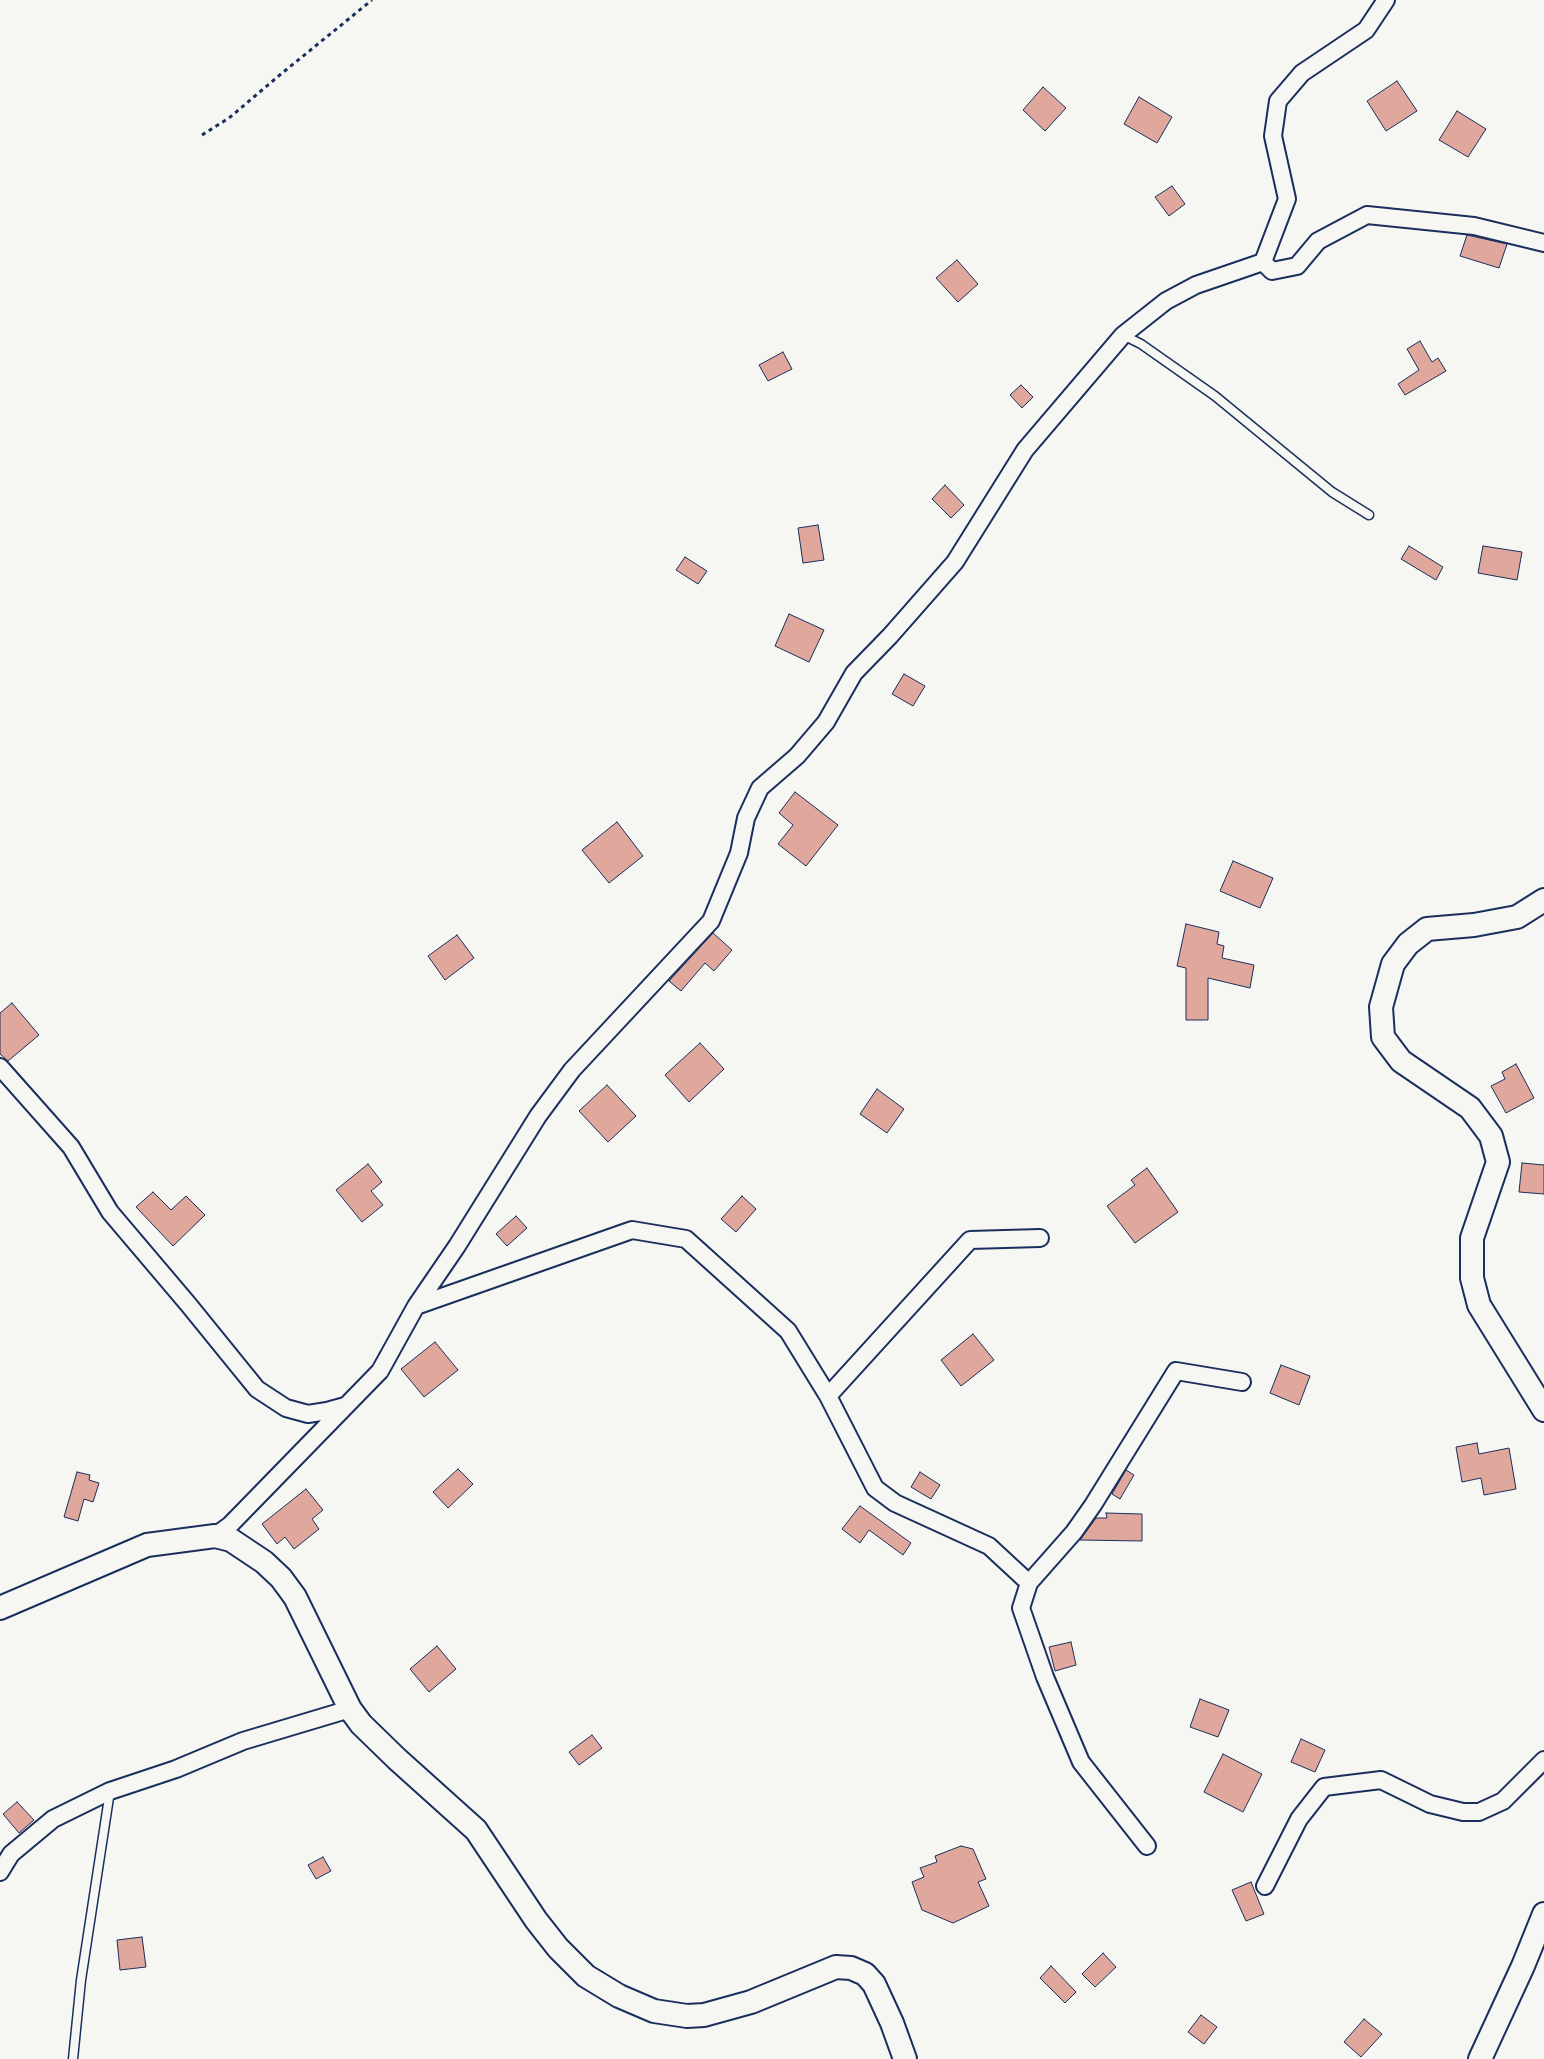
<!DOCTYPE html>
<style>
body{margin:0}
canvas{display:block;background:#f6f6f2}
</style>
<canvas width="1544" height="2059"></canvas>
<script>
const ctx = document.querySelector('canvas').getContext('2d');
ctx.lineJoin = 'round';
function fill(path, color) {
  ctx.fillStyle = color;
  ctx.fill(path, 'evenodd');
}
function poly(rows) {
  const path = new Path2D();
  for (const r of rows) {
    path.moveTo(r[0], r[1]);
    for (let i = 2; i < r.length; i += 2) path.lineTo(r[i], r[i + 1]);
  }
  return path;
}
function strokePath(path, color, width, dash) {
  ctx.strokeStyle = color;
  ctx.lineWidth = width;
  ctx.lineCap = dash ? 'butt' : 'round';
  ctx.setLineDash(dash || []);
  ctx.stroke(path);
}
const building = poly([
 [1397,81,1417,111,1386,131,1367,101,1397,81],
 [1043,87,1066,108,1045,131,1023,110,1043,87],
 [1139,97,1172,117,1157,143,1124,124,1139,97],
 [1457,111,1486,129,1468,157,1439,140,1457,111],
 [1172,186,1185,204,1169,216,1155,197,1172,186],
 [1467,235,1507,244,1499,268,1460,256,1467,235],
 [957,260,978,284,958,302,936,278,957,260],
 [1420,341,1432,362,1438,358,1446,371,1405,395,1398,384,1419,370,1407,349,1420,341],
 [783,352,792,369,768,381,759,365,783,352],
 [1021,385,1033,397,1022,408,1010,395,1021,385],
 [945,485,964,505,951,518,932,499,945,485],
 [818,525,824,560,803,563,798,528,818,525],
 [1409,546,1443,567,1436,580,1401,559,1409,546],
 [1483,546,1522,552,1517,580,1478,573,1483,546],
 [685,557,707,571,698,584,676,570,685,557],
 [789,614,824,630,809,662,775,646,789,614],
 [904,674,925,686,913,706,892,694,904,674],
 [795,792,838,825,806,866,778,844,793,825,779,813,795,792],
 [617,822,643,856,609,883,582,850,617,822],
 [1233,861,1273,878,1260,908,1220,891,1233,861],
 [1186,924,1219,932,1217,944,1224,946,1222,958,1254,965,1250,988,1208,978,1208,1020,1186,1020,1186,968,1177,966,1186,924],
 [713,933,732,950,714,971,705,963,681,991,669,981,713,933],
 [457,935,474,958,445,980,428,956,457,935],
 [12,1003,39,1035,8,1061,0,1054,0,1013,12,1003],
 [700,1043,724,1069,689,1102,665,1075,700,1043],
 [1516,1064,1534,1098,1506,1113,1491,1086,1505,1079,1502,1072,1516,1064],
 [607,1085,636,1116,608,1142,579,1111,607,1085],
 [877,1089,904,1109,887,1133,860,1114,877,1089],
 [1522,1163,1544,1165,1544,1194,1519,1192,1522,1163],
 [368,1164,382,1182,371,1191,383,1205,362,1222,336,1190,368,1164],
 [1147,1168,1178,1212,1135,1243,1107,1206,1135,1185,1131,1180,1147,1168],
 [153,1192,171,1210,186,1196,205,1215,173,1246,136,1207,153,1192],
 [742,1196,756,1209,736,1232,721,1219,742,1196],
 [516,1216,527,1228,507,1246,496,1234,516,1216],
 [973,1334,994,1360,961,1386,941,1360,973,1334],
 [435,1342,458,1370,424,1397,401,1369,435,1342],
 [1281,1365,1310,1376,1299,1405,1270,1393,1281,1365],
 [1477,1443,1479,1454,1509,1448,1516,1489,1484,1495,1481,1478,1462,1482,1456,1447,1477,1443],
 [458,1469,473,1484,448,1508,433,1492,458,1469],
 [1126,1470,1134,1475,1120,1499,1112,1494,1126,1470],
 [77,1472,90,1475,89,1480,99,1483,93,1502,84,1499,78,1521,64,1517,77,1472],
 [920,1472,940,1485,931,1499,911,1487,920,1472],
 [306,1489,323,1510,312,1519,319,1529,294,1549,285,1537,277,1544,262,1524,306,1489],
 [860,1506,911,1543,903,1555,869,1530,860,1543,842,1529,860,1506],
 [1106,1513,1142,1514,1142,1541,1080,1540,1096,1518,1107,1518,1106,1513],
 [1071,1642,1076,1665,1055,1671,1049,1647,1071,1642],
 [437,1646,456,1669,429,1692,410,1669,437,1646],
 [1200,1699,1229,1710,1218,1737,1190,1727,1200,1699],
 [592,1735,602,1748,579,1765,569,1752,592,1735],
 [1301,1739,1325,1750,1315,1772,1291,1762,1301,1739],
 [1223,1754,1262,1774,1243,1812,1204,1792,1223,1754],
 [17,1802,34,1820,19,1833,3,1814,17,1802],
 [961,1846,973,1849,986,1879,978,1882,989,1906,953,1923,922,1910,912,1882,924,1877,920,1868,937,1862,935,1856,961,1846],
 [323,1857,331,1871,316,1879,308,1865,323,1857],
 [1251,1882,1264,1914,1246,1921,1232,1890,1251,1882],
 [142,1937,146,1967,120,1970,117,1940,142,1937],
 [1103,1953,1116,1967,1095,1987,1082,1974,1103,1953],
 [1051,1966,1076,1992,1065,2003,1040,1978,1051,1966],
 [1201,2015,1217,2027,1204,2044,1188,2032,1201,2015],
 [1364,2019,1382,2034,1361,2057,1344,2042,1364,2019]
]);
fill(building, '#e0a79d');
strokePath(building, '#1b2f5e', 1);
const lane = poly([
 [1123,335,1141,344,1215,396,1332,492,1369,515],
 [73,2059,81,1980,110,1791]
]);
const street = poly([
 [1263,262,1272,271,1297,266,1318,241,1367,215,1474,226,1544,243],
 [0,1067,71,1147,110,1212,188,1304,257,1389,286,1408,308,1414,327,1411,345,1406],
 [416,1306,632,1230,686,1239,788,1331,828,1396,875,1488,895,1503,989,1546,1029,1583],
 [828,1396,970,1240,1040,1238],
 [215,1536,230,1525,380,1371,416,1306,457,1246,538,1116,572,1070,711,921,739,853,746,818,760,788,797,756,826,722,854,673,890,636,955,562,1025,450,1123,335,1166,301,1196,285,1263,262,1287,199,1273,136,1278,101,1302,73,1366,30,1386,0],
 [1147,1846,1081,1762,1045,1677,1021,1608,1029,1583,1074,1532,1093,1505,1176,1371,1242,1382],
 [0,1872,11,1854,53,1819,110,1791,176,1769,243,1741,350,1709],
 [1265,1886,1299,1819,1324,1787,1381,1780,1430,1804,1463,1812,1479,1812,1503,1801,1544,1760]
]);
const secondary = poly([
 [1544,900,1517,917,1474,925,1427,929,1408,944,1393,964,1381,1007,1383,1037,1401,1061,1470,1108,1491,1136,1498,1162,1472,1238,1472,1278,1479,1305,1544,1410],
 [0,1608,147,1545,215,1536,231,1540,264,1562,281,1578,295,1597,350,1709,361,1724,397,1759,476,1830,536,1920,558,1948,586,1976,619,1996,654,2011,687,2016,704,2015,751,2002,836,1967,851,1968,865,1974,874,1984,892,2023,905,2059],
 [1480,2059,1523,1966,1544,1914]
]);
strokePath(lane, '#1b2f5e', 11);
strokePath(street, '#1b2f5e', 20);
strokePath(secondary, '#1b2f5e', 26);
strokePath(poly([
 [202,135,229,118,281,74,372,0]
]), '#1b2f5e', 3, [4, 4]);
strokePath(lane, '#f6f6f2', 8);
strokePath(street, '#f6f6f2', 16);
strokePath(secondary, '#f6f6f2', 22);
</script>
